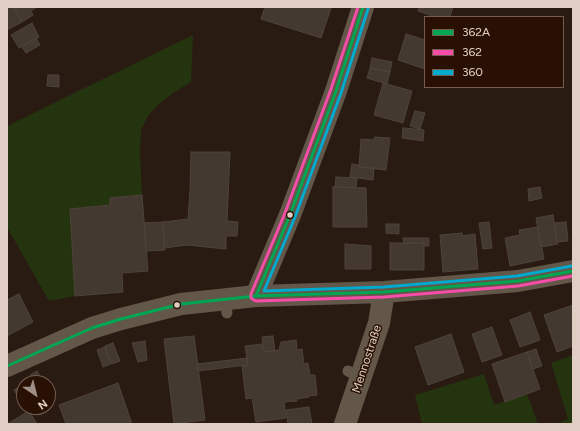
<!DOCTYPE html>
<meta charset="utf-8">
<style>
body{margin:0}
#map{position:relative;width:580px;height:431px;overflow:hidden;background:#291b12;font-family:Figtree,sans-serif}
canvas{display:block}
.frame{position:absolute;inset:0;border:8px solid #e0cec4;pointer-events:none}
.legend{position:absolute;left:424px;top:16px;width:140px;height:72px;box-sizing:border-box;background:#281102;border:1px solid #725d50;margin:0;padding:5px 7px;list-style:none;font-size:12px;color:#e0cec4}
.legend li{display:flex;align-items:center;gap:8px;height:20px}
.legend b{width:20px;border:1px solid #725d50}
.north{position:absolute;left:16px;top:375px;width:40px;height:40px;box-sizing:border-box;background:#281102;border:1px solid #725d50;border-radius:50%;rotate:145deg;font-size:11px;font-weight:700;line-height:16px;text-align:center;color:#e0cec4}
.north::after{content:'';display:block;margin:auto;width:14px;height:18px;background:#a08f86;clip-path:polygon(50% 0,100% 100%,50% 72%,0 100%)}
</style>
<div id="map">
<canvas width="580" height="431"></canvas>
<div class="frame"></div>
<ul class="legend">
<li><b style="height:5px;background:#00a651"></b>362A</li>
<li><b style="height:5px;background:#f54da8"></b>362</li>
<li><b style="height:5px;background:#00a9ce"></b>360</li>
</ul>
<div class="north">N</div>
</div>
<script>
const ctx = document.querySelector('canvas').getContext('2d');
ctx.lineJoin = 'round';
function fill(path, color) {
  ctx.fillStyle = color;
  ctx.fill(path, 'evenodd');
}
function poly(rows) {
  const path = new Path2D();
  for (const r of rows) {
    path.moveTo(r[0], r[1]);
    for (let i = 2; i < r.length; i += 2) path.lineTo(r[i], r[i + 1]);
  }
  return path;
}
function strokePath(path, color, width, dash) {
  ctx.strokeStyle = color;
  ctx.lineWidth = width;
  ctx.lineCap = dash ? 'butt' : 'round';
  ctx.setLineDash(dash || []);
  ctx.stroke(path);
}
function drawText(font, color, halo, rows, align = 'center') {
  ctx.font = font + ' Figtree,sans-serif';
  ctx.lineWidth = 3;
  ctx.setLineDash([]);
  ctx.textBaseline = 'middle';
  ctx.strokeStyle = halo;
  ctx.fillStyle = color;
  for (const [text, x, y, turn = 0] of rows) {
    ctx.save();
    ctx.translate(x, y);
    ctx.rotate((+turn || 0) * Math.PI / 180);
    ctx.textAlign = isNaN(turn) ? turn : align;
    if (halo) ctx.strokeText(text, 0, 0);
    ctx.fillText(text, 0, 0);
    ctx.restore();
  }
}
fill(poly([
 [193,35,191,82,173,93,157,106,148,116,141,130,140,154,142,195,110,198,110,205,70,209,75,296,49,301,7,227,7,126],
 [573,355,573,424,555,424,568,419,551,363],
 [484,374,494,405,527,394,538,424,422,424,415,395]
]), '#24340f');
const building = poly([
 [7,7,14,7,22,22,7,30,7,7],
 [14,7,37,7,31,11,33,15,22,22,14,7],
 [265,7,327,7,331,8,321,38,261,19,265,7],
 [419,7,453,7,450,17,435,17,418,11,419,7],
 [32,23,39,37,19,48,11,35,32,23],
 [406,34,425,40,425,69,398,60,406,34],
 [36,38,40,45,26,53,22,47,36,38],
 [372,58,392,62,390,72,370,68,372,58],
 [370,68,390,72,387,84,367,78,370,68],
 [48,75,59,75,59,87,47,86,48,75],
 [383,83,412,91,403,123,374,115,383,83],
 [415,111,425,113,420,129,410,126,415,111],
 [403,128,424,130,423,141,402,138,403,128],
 [375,137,390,138,386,170,359,167,361,139,373,140,375,137],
 [191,152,230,152,227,221,238,222,237,236,226,236,226,249,187,245,164,248,163,222,188,219,190,191,191,152],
 [352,164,359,165,359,167,374,168,373,180,350,177,352,164],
 [336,177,357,178,356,188,335,187,336,177],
 [333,187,366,188,367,227,333,227,333,187],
 [540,187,542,198,529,201,528,189,540,187],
 [142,195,148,271,122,273,123,292,75,296,70,209,110,205,110,198,142,195],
 [553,215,558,244,541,247,536,218,553,215],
 [163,222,165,250,146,251,144,223,163,222],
 [489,222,492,248,483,249,479,223,489,222],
 [566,222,568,241,557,242,554,223,566,222],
 [386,224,399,224,399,234,386,233,386,224],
 [538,227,544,259,510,266,505,238,520,235,519,230,538,227],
 [462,233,462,236,475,234,478,269,443,272,440,235,462,233],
 [403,238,429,238,429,246,424,246,424,243,404,243,403,238],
 [390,243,424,243,424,270,390,270,390,243],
 [345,244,371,246,371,269,345,269,345,244],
 [19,294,33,322,7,336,7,300,19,294],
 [573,305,573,346,557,352,544,315,573,305],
 [530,312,540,340,520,347,510,320,530,312],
 [492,327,502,355,482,362,472,334,492,327],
 [451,334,464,372,428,385,415,347,451,334],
 [194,336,205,420,174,424,164,339,194,336],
 [273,336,275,351,264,352,262,337,273,336],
 [296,340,297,350,302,349,304,364,308,363,310,375,315,375,317,395,309,396,309,397,296,399,297,401,284,402,286,418,256,422,252,398,246,399,242,366,248,365,245,346,262,344,263,352,279,350,281,342,296,340],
 [145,341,147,360,138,362,132,343,145,341],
 [113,343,120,361,112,364,105,346,113,343],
 [105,347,111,364,103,367,97,350,105,347],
 [536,349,542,366,533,369,527,352,536,349],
 [527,352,540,389,505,402,492,364,527,352],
 [247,358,247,365,198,371,197,364,247,358],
 [37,371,44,383,35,383,30,375,37,371],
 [33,379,35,383,26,383,33,379],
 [118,383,132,424,66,424,59,405,118,383],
 [24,384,24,407,27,407,25,408,14,390,24,384],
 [48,391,52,398,48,401,48,391],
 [309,407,312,424,288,424,286,410,309,407],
 [29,411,37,424,7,424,29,411]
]);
fill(building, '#443930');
strokePath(building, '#4e433a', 1);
strokePath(poly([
 [225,299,227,313],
 [348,371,361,377]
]), '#625748', 11);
strokePath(poly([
 [256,296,290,215,336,91,363,7],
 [7,366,92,328,121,319,181,304,256,296,384,292,518,281,573,271],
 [345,424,379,323,384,292]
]), '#625748', 22);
strokePath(poly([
 [256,296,290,215,336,91,363,7],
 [7,366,92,328,121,319,181,304,256,296,384,292,518,281,573,271]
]), '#00a651', 3);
strokePath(poly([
 [358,7,331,89,285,213,251,294,251,297,252,299,256,301,384,297,518,286,573,276]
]), '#f54da8', 3);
strokePath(poly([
 [368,9,341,93,295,217,264,291,384,287,517,276,572,266]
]), '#00a9ce', 3);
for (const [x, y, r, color] of [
 [290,215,3.5,"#e0cec4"],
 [177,305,3.5,"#e0cec4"]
]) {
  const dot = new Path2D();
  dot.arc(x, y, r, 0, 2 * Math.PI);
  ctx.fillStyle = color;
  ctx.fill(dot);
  strokePath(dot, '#281102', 1.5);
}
drawText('12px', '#e0cec4', '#281102', [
 ["Mennostraße",367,359,-72]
]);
</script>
